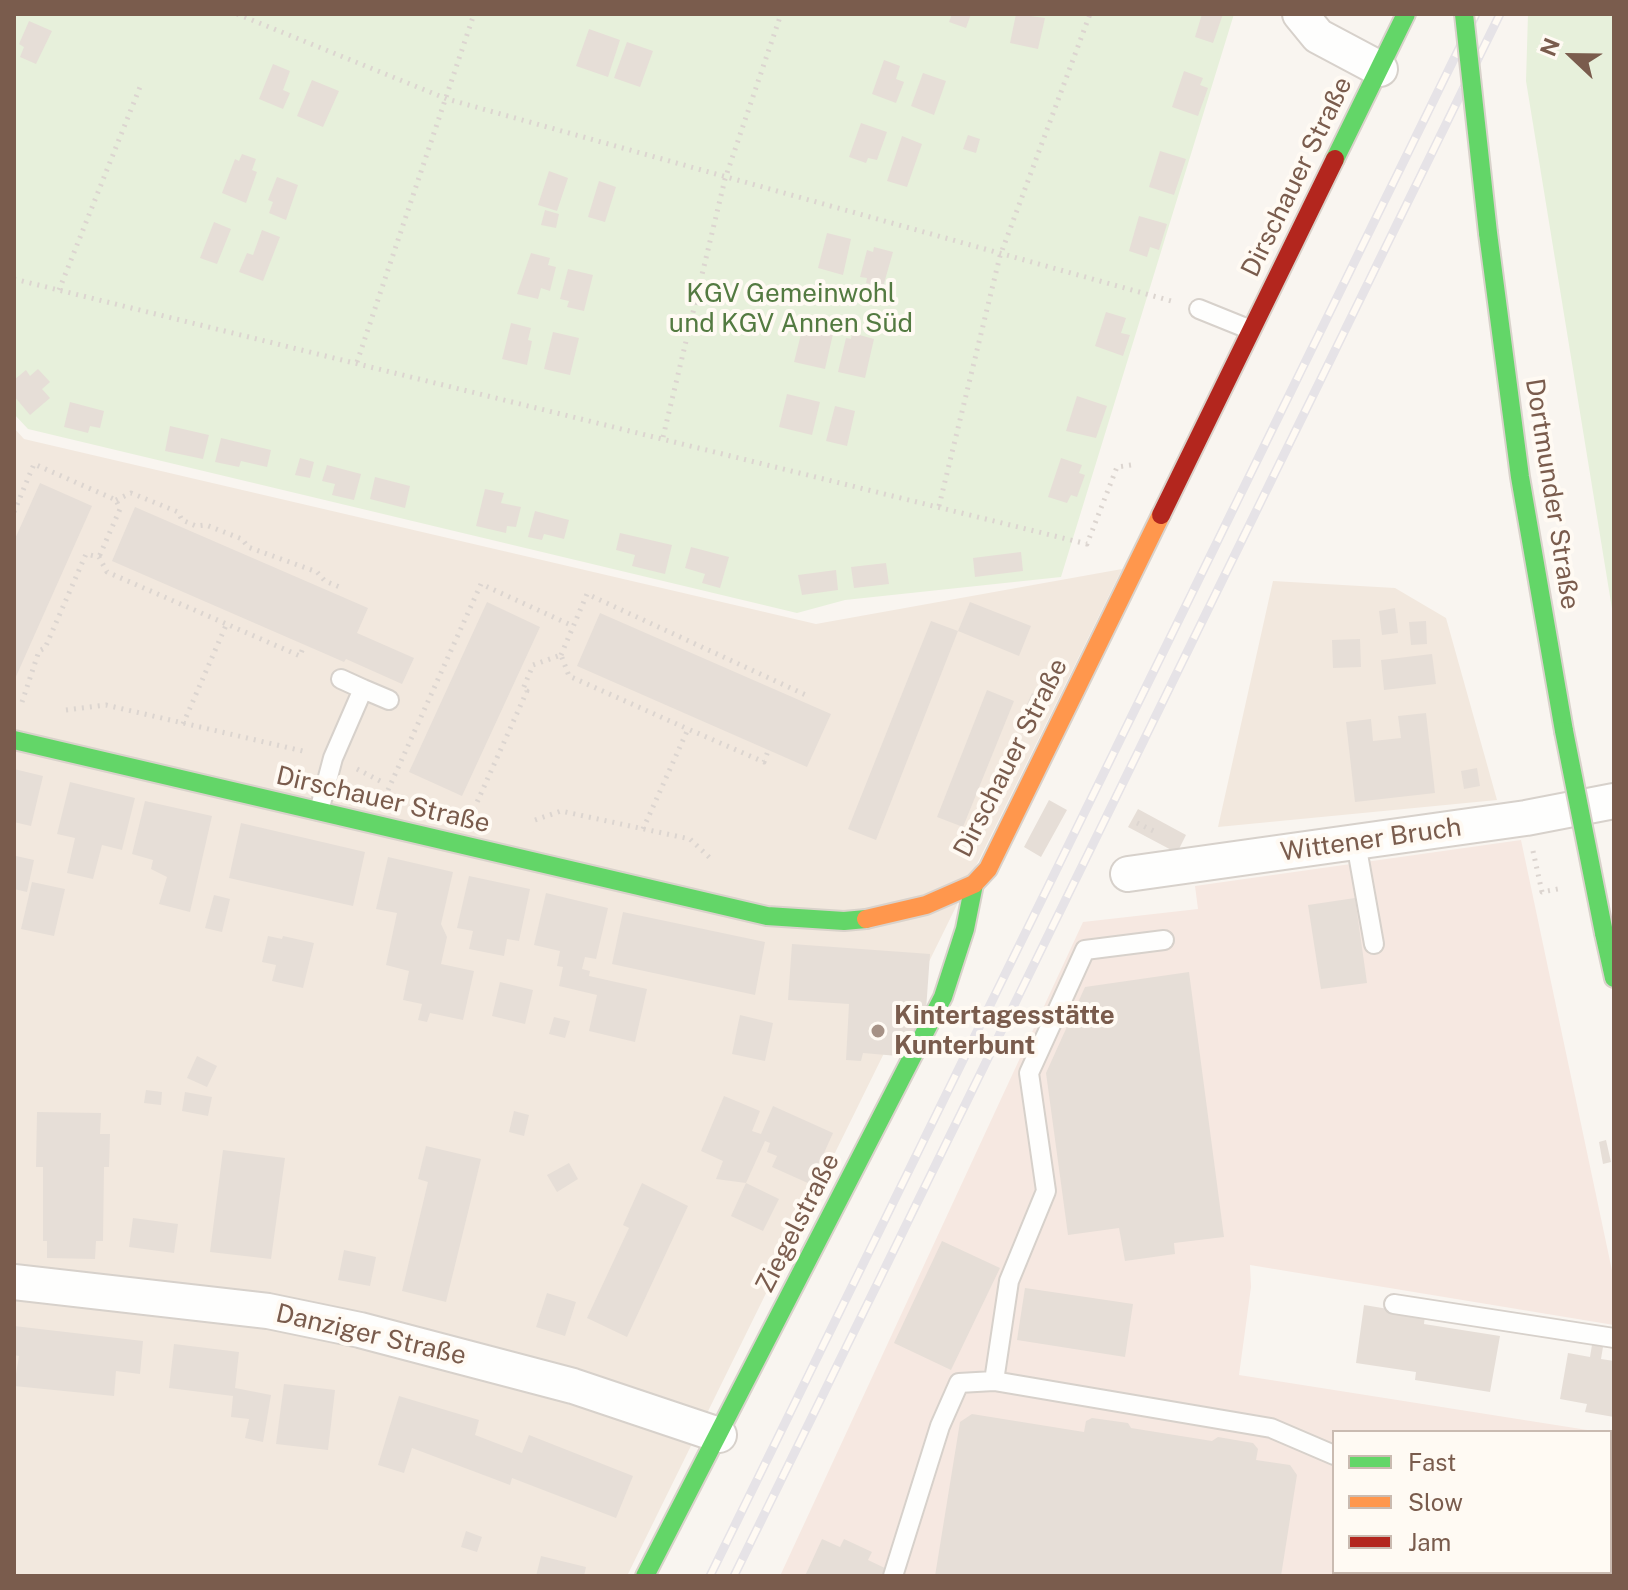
<!DOCTYPE html>
<meta charset="utf-8">
<style>
body{margin:0}
#map{position:relative;width:1628px;height:1590px;overflow:hidden;background:#f9f5f0;font-family:"Public Sans",sans-serif}
canvas{display:block}
.frame{position:absolute;inset:0;border:16px solid #7a5c4d;pointer-events:none}
.legend{position:absolute;left:1332px;top:1430px;width:280px;height:144px;box-sizing:border-box;background:#fffaf3;border:2px solid #cabbb1;margin:0;padding:10px 14px;list-style:none;font-size:24px;color:#7a5c4d}
.legend li{display:flex;align-items:center;gap:16px;height:40px}
.legend b{width:40px;border:2px solid #cabbb1}
.north{position:absolute;left:1532px;top:16px;width:80px;height:80px;-webkit-text-stroke:6px #fffaf3;paint-order:stroke;rotate:292deg;font-size:22px;font-weight:700;line-height:32px;text-align:center;color:#7a5c4d}
.north::after{content:'';display:block;margin:auto;width:28px;height:36px;background:#7a5c4d;clip-path:polygon(50% 0,100% 100%,50% 72%,0 100%)}
</style>
<div id="map">
<canvas width="1628" height="1590"></canvas>
<div class="frame"></div>
<ul class="legend">
<li><b style="height:10px;background:#63d668"></b>Fast</li>
<li><b style="height:10px;background:#ff974d"></b>Slow</li>
<li><b style="height:10px;background:#b3261e"></b>Jam</li>
</ul>
<div class="north">N</div>
</div>
<script>
const ctx = document.querySelector('canvas').getContext('2d');
ctx.lineJoin = 'round';
function fill(path, color) {
  ctx.fillStyle = color;
  ctx.fill(path, 'evenodd');
}
function poly(rows) {
  const path = new Path2D();
  for (const r of rows) {
    path.moveTo(r[0], r[1]);
    for (let i = 2; i < r.length; i += 2) path.lineTo(r[i], r[i + 1]);
  }
  return path;
}
function strokePath(path, color, width, dash) {
  ctx.strokeStyle = color;
  ctx.lineWidth = width;
  ctx.lineCap = dash ? 'butt' : 'round';
  ctx.setLineDash(dash || []);
  ctx.stroke(path);
}
function drawText(font, color, halo, rows, align = 'center') {
  ctx.font = font + ' "Public Sans",sans-serif';
  ctx.lineWidth = 8;
  ctx.setLineDash([]);
  ctx.textBaseline = 'middle';
  ctx.strokeStyle = halo;
  ctx.fillStyle = color;
  for (const [text, x, y, turn = 0] of rows) {
    ctx.save();
    ctx.translate(x, y);
    ctx.rotate((+turn || 0) * Math.PI / 180);
    ctx.textAlign = isNaN(turn) ? turn : align;
    if (halo) ctx.strokeText(text, 0, 0);
    ctx.fillText(text, 0, 0);
    ctx.restore();
  }
}
fill(poly([
 [14,428,24,439,816,624,1122,569,627,1576,14,1576],
 [1273,581,1395,588,1446,618,1497,800,1218,827]
]), '#f2e8de');
fill(poly([
 [1521,840,1614,1280,1614,1325,1250,1265,1251,1287,1239,1375,1600,1432,1334,1432,1334,1572,1610,1572,1610,1434,1614,1434,1614,1576,780,1576,1083,922,1198,909,1195,886]
]), '#f6e8e1');
fill(poly([
 [14,14,1234,14,1061,577,845,600,797,613,28,429,14,414],
 [1528,14,1614,14,1614,621,1526,81]
]), '#e7f0db');
fill(poly([
 [952,14,971,14,966,28,949,22],
 [1016,14,1045,18,1038,49,1010,43],
 [1202,14,1223,14,1213,43,1195,37],
 [29,21,52,31,36,64,20,57,24,47,19,44],
 [589,29,620,40,608,77,576,66],
 [627,42,653,51,640,87,614,78],
 [884,60,900,66,896,79,904,82,896,103,872,94],
 [273,64,290,71,283,90,290,93,283,109,259,99],
 [1184,71,1203,78,1200,85,1208,88,1198,116,1172,107],
 [923,73,946,81,934,115,911,106],
 [312,80,339,91,323,127,297,116],
 [861,123,887,132,877,160,868,158,866,163,849,157],
 [968,135,980,139,976,153,963,149],
 [902,136,922,144,907,187,887,181],
 [1160,151,1186,159,1174,195,1149,187],
 [242,154,256,159,252,170,257,172,246,203,222,193,235,159,239,161],
 [549,171,568,178,557,211,538,205],
 [277,177,298,185,286,220,269,213,273,202,268,200],
 [599,181,616,187,605,222,588,217],
 [545,210,559,214,556,228,541,225],
 [1139,216,1167,224,1159,250,1150,247,1147,257,1129,251],
 [214,222,231,229,217,264,200,258],
 [262,230,280,237,263,281,239,272,247,253,253,255],
 [827,233,851,239,843,275,818,268],
 [874,247,893,252,883,287,866,283,867,278,860,277,867,250,873,252],
 [531,253,550,258,548,265,556,267,550,291,541,288,538,299,517,294],
 [568,269,593,275,584,311,567,307,569,301,560,299],
 [1106,312,1126,318,1121,333,1130,335,1123,356,1095,346],
 [511,323,531,328,528,340,532,341,527,365,502,359],
 [803,326,833,334,825,369,794,362],
 [553,332,579,338,570,375,544,369],
 [852,333,874,339,865,378,838,372,846,338,851,339],
 [38,369,50,382,42,389,50,398,30,415,14,396,14,380,26,370,30,376],
 [787,394,820,402,812,435,779,427],
 [1077,396,1107,406,1096,438,1066,431],
 [70,402,104,411,100,428,90,426,88,433,64,427],
 [835,406,855,411,847,446,826,441],
 [170,426,209,435,203,459,165,451],
 [221,438,271,450,267,467,241,461,239,467,215,462],
 [300,458,314,462,310,478,295,475],
 [1061,458,1082,465,1079,473,1085,475,1077,497,1071,495,1067,503,1048,497],
 [327,465,361,474,354,500,332,495,335,484,322,481],
 [375,477,410,486,405,508,370,499],
 [40,483,92,506,14,681,14,541],
 [485,489,504,493,501,503,521,507,516,527,507,526,506,533,476,526],
 [135,507,368,608,357,633,414,658,402,684,346,659,344,662,112,561],
 [535,511,569,520,564,539,544,534,542,540,528,537],
 [620,533,672,545,665,574,632,566,635,555,616,550],
 [691,547,729,557,720,588,702,583,705,574,685,568],
 [1021,552,1023,571,975,577,973,558],
 [886,563,889,584,854,588,851,567],
 [836,570,838,590,802,595,798,575],
 [487,602,540,627,462,796,409,772],
 [970,602,1031,626,1019,656,958,631],
 [1395,608,1398,633,1382,635,1379,611],
 [600,613,831,714,807,767,577,666],
 [931,621,958,631,876,840,848,829],
 [1426,621,1427,644,1411,645,1409,622],
 [1360,639,1361,667,1333,668,1332,640],
 [1432,654,1436,684,1384,690,1381,660],
 [987,690,1014,701,963,827,937,817],
 [1032,693,1041,698,1035,713,1025,709],
 [1426,713,1435,793,1355,802,1346,722,1371,719,1373,741,1401,738,1398,716],
 [1477,768,1480,786,1464,789,1461,771],
 [14,769,43,776,31,826,14,822],
 [70,782,135,798,122,850,102,845,93,879,67,873,75,838,57,834],
 [1049,800,1067,810,1041,857,1024,847],
 [145,801,212,816,190,912,159,904,167,877,151,869,153,860,132,854],
 [1138,809,1186,835,1177,853,1128,827],
 [241,823,365,852,353,906,229,878],
 [16,856,34,860,27,892,14,889],
 [388,857,453,872,441,924,447,937,441,964,474,971,463,1020,430,1013,427,1022,418,1020,422,1004,403,1000,409,971,386,965,397,913,376,909],
 [469,876,530,889,519,941,507,939,504,956,469,949,473,931,457,928],
 [32,882,65,889,54,936,21,929],
 [546,893,608,908,596,959,585,957,582,969,590,971,589,976,647,989,635,1042,589,1031,597,995,559,986,563,967,557,966,560,951,534,945],
 [214,895,230,899,222,932,205,928],
 [1355,898,1367,983,1321,989,1308,905],
 [623,912,765,942,755,995,612,964],
 [268,936,282,939,283,936,314,943,303,988,272,981,276,965,262,962],
 [792,944,930,954,926,1010,898,1056,863,1053,861,1061,846,1060,849,1004,788,1000],
 [1189,972,1224,1237,1174,1243,1175,1254,1125,1261,1119,1228,1068,1235,1046,1073,1085,987],
 [500,982,533,990,525,1024,492,1016],
 [740,1015,773,1023,765,1061,732,1054],
 [554,1017,570,1021,565,1038,549,1034],
 [197,1056,217,1066,207,1087,187,1078],
 [146,1090,162,1092,161,1105,144,1103],
 [185,1092,212,1097,208,1116,182,1111],
 [724,1096,760,1111,752,1131,761,1134,773,1106,833,1133,810,1184,772,1167,777,1156,767,1152,770,1143,765,1141,746,1183,716,1179,723,1161,701,1151],
 [514,1111,529,1115,524,1136,509,1132],
 [37,1112,101,1113,100,1134,110,1134,109,1167,104,1167,103,1241,96,1241,95,1259,47,1258,47,1241,43,1241,43,1167,36,1167],
 [1606,1140,1611,1162,1603,1164,1599,1142],
 [426,1146,481,1159,446,1302,402,1291,428,1182,418,1179],
 [223,1150,285,1158,271,1259,210,1252],
 [569,1163,578,1179,557,1192,547,1175],
 [642,1183,688,1206,627,1337,587,1318,629,1228,623,1225],
 [746,1183,779,1199,763,1231,731,1216],
 [133,1218,178,1224,174,1253,129,1247],
 [942,1241,1000,1268,951,1370,894,1343],
 [344,1250,376,1257,370,1286,338,1280],
 [1025,1288,1133,1304,1125,1357,1017,1340],
 [547,1293,576,1302,565,1336,536,1327],
 [1364,1305,1425,1315,1424,1324,1500,1336,1490,1392,1415,1380,1416,1372,1356,1363],
 [14,1326,143,1341,140,1374,116,1371,114,1396,14,1386,19,1356,14,1355],
 [174,1344,239,1352,235,1388,271,1395,263,1442,245,1438,249,1419,231,1417,233,1396,169,1388],
 [1592,1345,1603,1347,1601,1359,1614,1361,1614,1417,1585,1412,1587,1404,1560,1399,1568,1353,1590,1357],
 [284,1384,335,1390,328,1450,276,1444],
 [399,1396,479,1420,475,1435,522,1453,529,1435,633,1476,616,1518,512,1478,510,1485,412,1448,404,1473,378,1465],
 [972,1414,1084,1432,1086,1421,1092,1418,1128,1423,1131,1428,1212,1441,1218,1437,1253,1443,1258,1449,1256,1460,1290,1465,1297,1475,1281,1576,935,1576,960,1422],
 [1610,1529,1614,1530,1614,1576,1500,1576,1501,1572,1610,1572],
 [466,1531,482,1537,477,1552,461,1547],
 [822,1539,840,1547,844,1539,872,1552,868,1560,889,1570,887,1576,805,1576],
 [541,1556,586,1567,584,1576,536,1576]
]), '#e6ded7');
const lane = poly([
 [1199,309,1251,330],
 [363,689,389,700],
 [319,811,333,758,363,689,341,679],
 [1356,843,1374,944],
 [1164,940,1085,950,1029,1073,1046,1191,1009,1281,994,1381,1271,1428,1334,1455],
 [1394,1304,1614,1338],
 [1610,1502,1614,1502],
 [893,1576,940,1426,959,1383,994,1381],
 [1456,1576,1457,1572]
]);
const street = poly([
 [1300,14,1318,36,1380,69],
 [1128,874,1526,818,1614,801],
 [14,1282,268,1311,360,1330,573,1386,719,1435]
]);
const fast = poly([
 [1335,159,1406,14],
 [1488,233,1520,477,1564,731],
 [14,740,767,916,844,921,866,919],
 [1604,933,1614,978],
 [645,1576,943,997,965,929,974,884]
]);
const slow = poly([
 [866,919,926,905,974,884,988,869,1161,515]
]);
const jam = poly([
 [1161,515,1335,159]
]);
strokePath(lane, '#d7d1cb', 22);
strokePath(street, '#d7d1cb', 38);
strokePath(fast, '#d9d2cb', 22);
strokePath(slow, '#d9d2cb', 22);
strokePath(jam, '#d9d2cb', 22);
strokePath(poly([
 [237,14,447,99,1175,302],
 [14,279,1087,544,1117,467,1131,465],
 [59,290,142,82],
 [357,362,474,14],
 [663,437,725,179,781,14],
 [116,500,131,493,178,512,182,520,196,526,206,525,242,539,248,547,317,572,325,581,342,588],
 [939,506,1000,256,1090,14],
 [14,512,34,464,116,500,120,509,99,557],
 [561,655,587,594,808,696],
 [22,702,39,651,45,648,86,554,99,557,107,572,300,656,304,645],
 [66,710,106,705,307,752],
 [183,724,227,623],
 [357,769,384,783],
 [388,790,481,584,573,626],
 [474,809,527,691,523,689,533,665,561,655,569,676,688,729],
 [535,820,561,811,690,839,712,860],
 [1137,823,1158,833],
 [643,829,688,729,764,762,768,751],
 [1533,851,1542,892,1558,889]
]), '#dcd5d0', 5, [2, 6]);
strokePath(lane, '#fefefd', 18);
strokePath(street, '#fefefd', 34);
strokePath(fast, '#63d668', 18);
strokePath(slow, '#ff974d', 18);
strokePath(jam, '#b3261e', 18);
const rail = poly([
 [710,1576,1476,14],
 [734,1576,1500,14]
]);
strokePath(rail, '#e6e3e7', 9);
strokePath(rail, '#fffaf3', 6, [18]);
const fastBridge = poly([
 [1464,14,1488,233],
 [1564,731,1604,933]
]);
strokePath(fastBridge, '#d9d2cb', 22, []);
strokePath(fastBridge, '#63d668', 18);
for (const [x, y, r, color] of [
 [878,1031,8,"#a69286"]
]) {
  const dot = new Path2D();
  dot.arc(x, y, r, 0, 2 * Math.PI);
  ctx.fillStyle = color;
  ctx.fill(dot);
  strokePath(dot, '#fffaf3', 3);
}
drawText('26px', '#7a5c4d', '#fffaf3', [
 ["Dirschauer Straße",1297,177,-64],
 ["Dortmunder Straße",1552,494,81],
 ["Dirschauer Straße",1011,758,-63],
 ["Dirschauer Straße",383,800,13],
 ["Wittener Bruch",1371,840,-8],
 ["Ziegelstraße",798,1223,-63],
 ["Danziger Straße",371,1335,13]
]);
drawText('26px', '#537a41', '#fffaf3', [
 ["KGV Gemeinwohl",791,294],
 ["und KGV Annen Süd",791,324]
]);
drawText('bold 26px', '#7a5c4d', '#fffaf3', [
 ["Kintertagesstätte",894,1016],
 ["Kunterbunt",894,1046]
], 'left');
</script>
